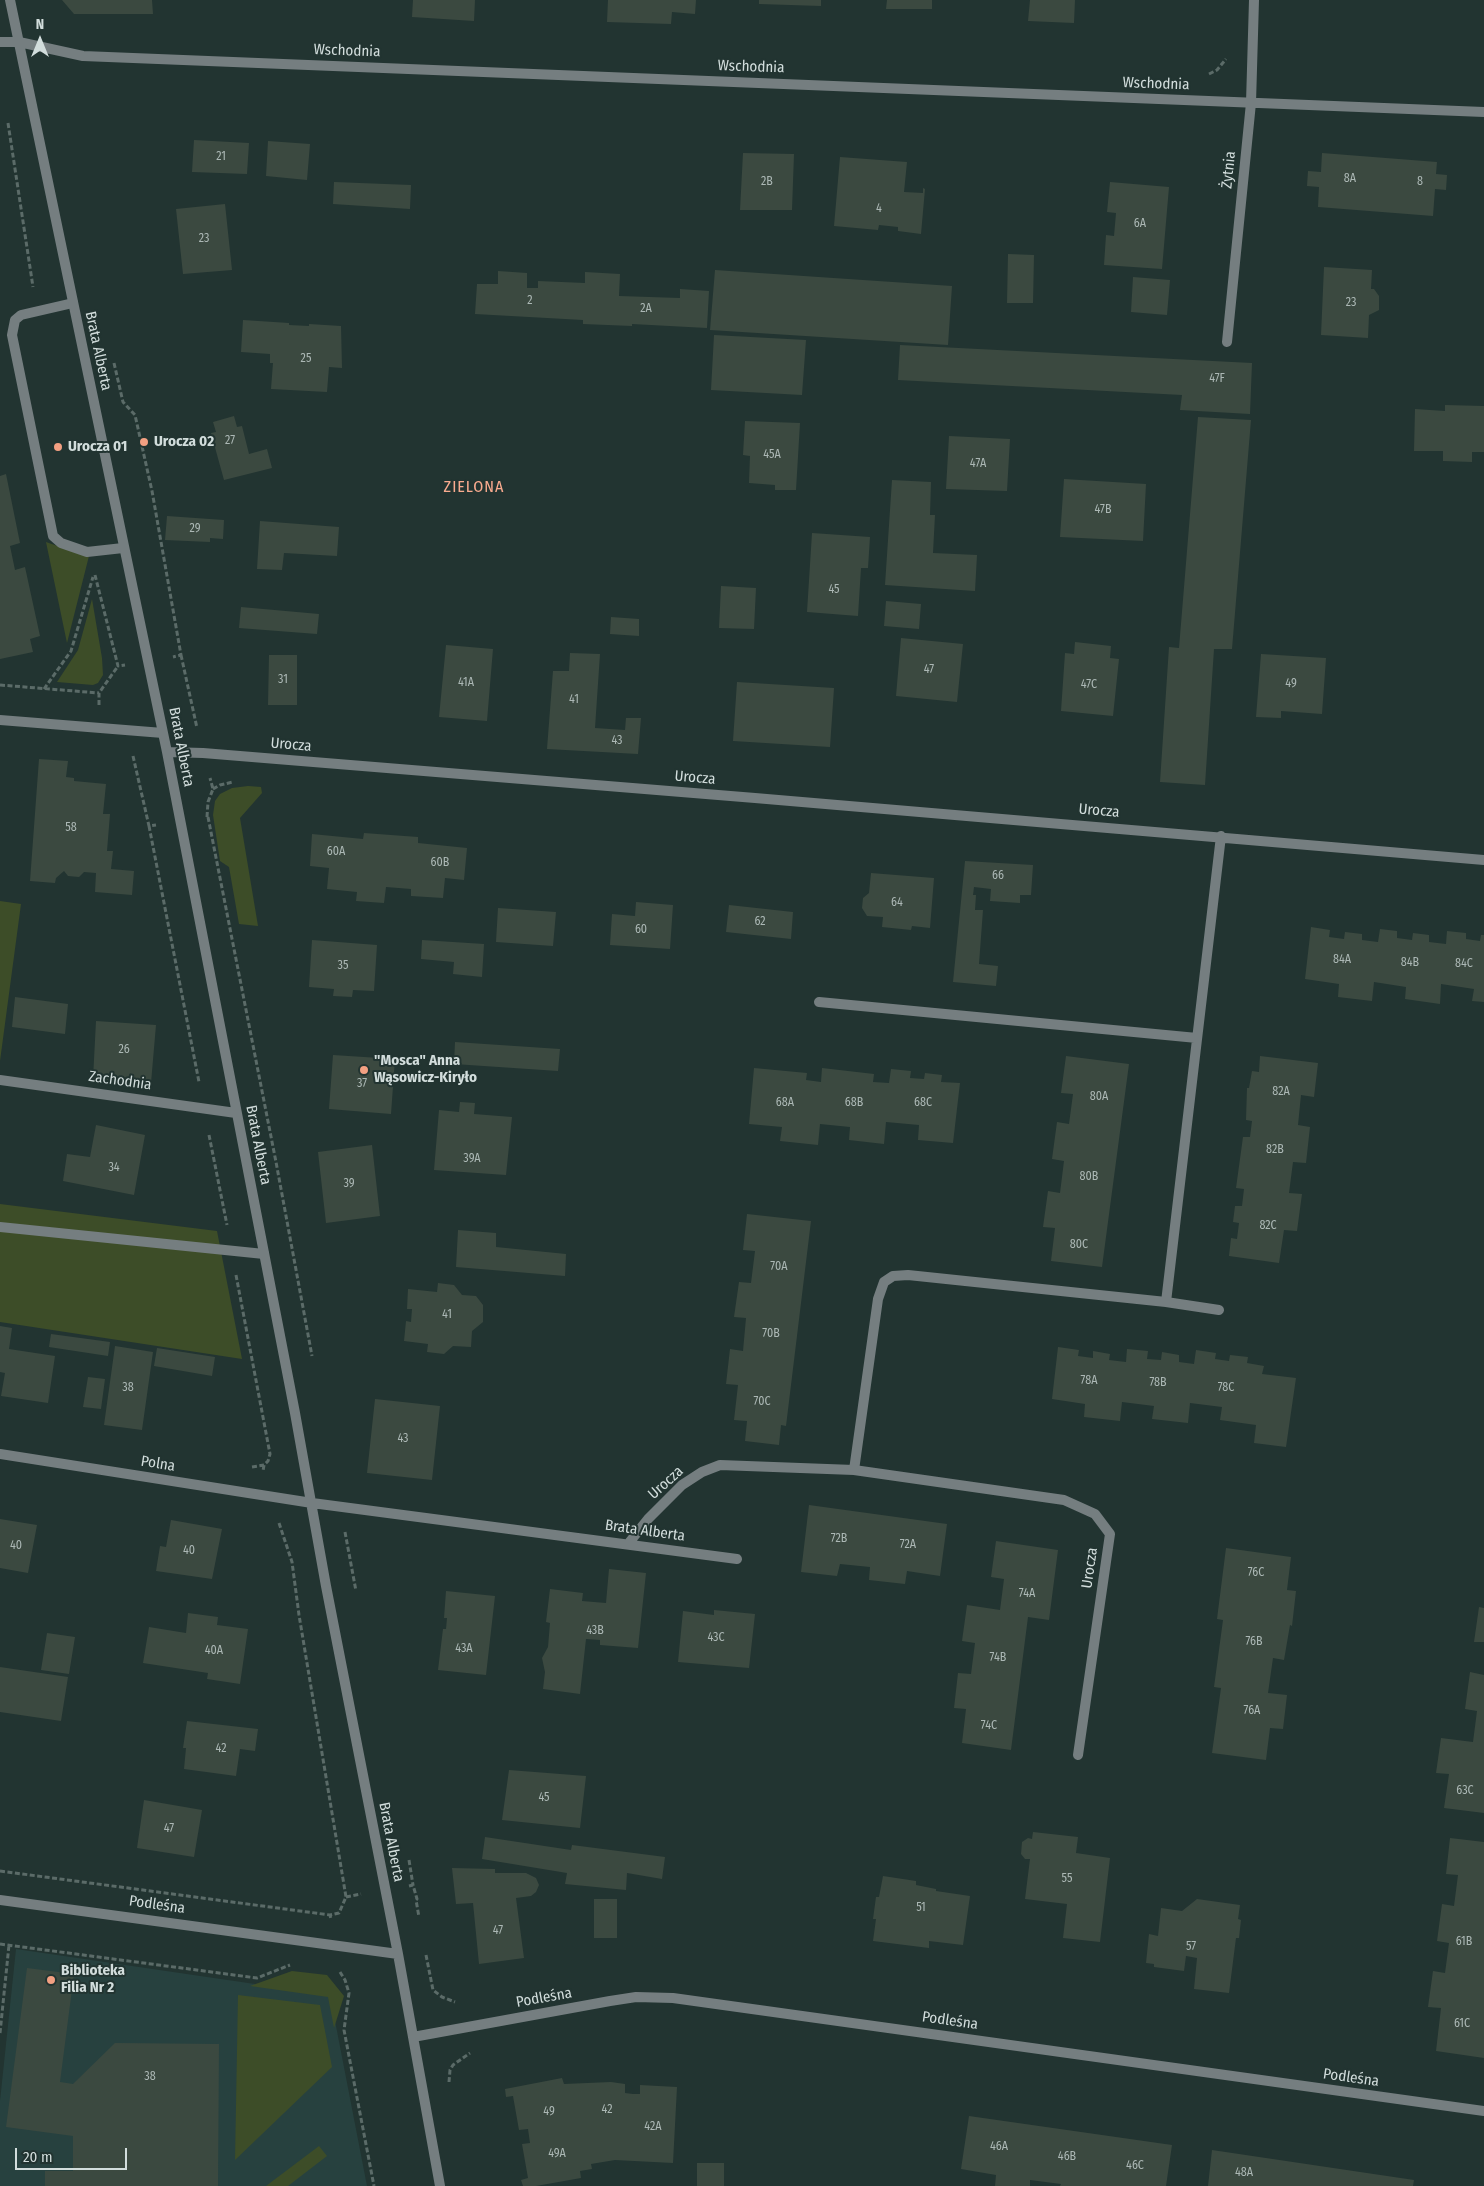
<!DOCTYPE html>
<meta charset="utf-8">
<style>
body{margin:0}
#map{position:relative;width:1484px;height:2186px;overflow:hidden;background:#223431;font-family:"Fira Sans Condensed",sans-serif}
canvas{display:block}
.north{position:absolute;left:15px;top:15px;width:50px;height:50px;-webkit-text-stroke:4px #223431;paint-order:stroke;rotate:0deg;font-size:14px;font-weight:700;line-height:20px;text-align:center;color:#d2dddc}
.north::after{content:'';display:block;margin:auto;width:18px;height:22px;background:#d2dddc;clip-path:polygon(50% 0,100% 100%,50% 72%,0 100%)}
.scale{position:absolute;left:15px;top:2148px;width:112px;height:22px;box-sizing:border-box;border:2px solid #d2dddc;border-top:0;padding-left:6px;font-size:15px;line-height:18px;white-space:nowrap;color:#d2dddc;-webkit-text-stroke:4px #223431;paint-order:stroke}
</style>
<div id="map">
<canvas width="1484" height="2186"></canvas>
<div class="north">N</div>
<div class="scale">20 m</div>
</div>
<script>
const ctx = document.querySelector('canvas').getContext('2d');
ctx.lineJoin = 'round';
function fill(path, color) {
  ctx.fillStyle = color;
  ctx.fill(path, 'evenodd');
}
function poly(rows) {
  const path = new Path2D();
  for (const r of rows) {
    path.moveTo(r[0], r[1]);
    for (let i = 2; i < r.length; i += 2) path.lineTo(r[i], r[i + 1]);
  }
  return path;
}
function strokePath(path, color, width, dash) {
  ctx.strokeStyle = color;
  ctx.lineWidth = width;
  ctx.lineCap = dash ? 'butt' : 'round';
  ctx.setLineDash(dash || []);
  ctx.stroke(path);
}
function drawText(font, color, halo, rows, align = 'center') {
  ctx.font = font + ' "Fira Sans Condensed",sans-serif';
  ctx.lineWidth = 4;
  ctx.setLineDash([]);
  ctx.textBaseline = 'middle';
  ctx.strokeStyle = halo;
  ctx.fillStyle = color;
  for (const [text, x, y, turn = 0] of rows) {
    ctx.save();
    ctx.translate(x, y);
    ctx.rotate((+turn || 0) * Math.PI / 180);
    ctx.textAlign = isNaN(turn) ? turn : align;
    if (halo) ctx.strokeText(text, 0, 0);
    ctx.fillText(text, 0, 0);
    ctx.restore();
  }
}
fill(poly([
 [16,1949,330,1995,367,2186,0,2186,0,2101]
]), '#27413f');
fill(poly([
 [46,542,69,550,90,552,67,643],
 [92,599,102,658,103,675,98,683,93,685,57,682,78,650],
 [248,786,261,787,262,793,240,818,258,926,239,924,229,867,220,861,213,815,215,801,220,794,232,788],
 [0,901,21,904,0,1061],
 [0,1204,217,1231,242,1359,0,1322],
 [292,1971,327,1975,344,1996,334,2028,328,1997,250,1986],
 [238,1995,320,2005,332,2067,235,2160],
 [319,2146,327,2156,288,2186,266,2186]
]), '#3d4d28');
fill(poly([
 [62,0,152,0,153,14,74,14],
 [413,0,475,0,474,21,412,17],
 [608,0,696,0,695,14,672,12,671,24,607,22],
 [759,0,821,0,821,6,759,4],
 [887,0,932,0,932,9,886,9],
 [1030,0,1075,0,1074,23,1028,21],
 [194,140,249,143,247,174,192,172],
 [268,141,310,144,307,180,266,176],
 [743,153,794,154,792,210,740,210],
 [1322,153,1437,162,1436,174,1447,175,1446,190,1435,189,1433,216,1318,207,1319,187,1307,186,1308,171,1321,172],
 [840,157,907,162,904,192,923,193,923,188,925,189,921,234,898,231,898,227,879,225,878,230,834,226],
 [334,182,411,185,410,209,333,204],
 [1110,182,1169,187,1162,269,1104,265,1106,235,1114,236,1116,213,1107,212],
 [225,204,232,270,183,274,176,209],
 [1008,254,1034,255,1033,303,1007,303],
 [1324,267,1372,270,1371,289,1374,289,1379,296,1379,310,1369,315,1368,338,1321,335],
 [715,270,952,286,948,345,710,330],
 [498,271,527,273,527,288,538,288,538,281,585,283,585,272,620,274,619,296,680,298,680,289,709,291,707,328,632,324,632,326,583,324,583,320,475,314,477,284,498,284],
 [1133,277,1170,280,1167,315,1131,312],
 [243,320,289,323,289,325,309,326,309,324,341,326,342,368,329,367,327,392,271,389,273,363,270,363,270,354,241,352],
 [714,335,806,340,802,395,711,390],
 [900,345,1252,363,1250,414,1180,410,1182,395,898,380],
 [1445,405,1484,406,1484,452,1472,452,1472,462,1443,461,1443,451,1414,451,1415,409,1445,411],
 [234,416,237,427,242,426,249,454,267,449,272,468,224,480,211,433,216,432,213,422],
 [1198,417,1251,420,1232,649,1214,649,1205,785,1160,782,1169,647,1179,648],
 [745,421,800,423,796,490,775,490,775,485,749,483,750,456,743,455],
 [949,436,1010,439,1007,491,946,489],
 [6,474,20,543,10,546,15,570,25,567,40,636,30,639,33,652,0,659,0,476],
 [1064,479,1146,484,1143,541,1060,537],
 [892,480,931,482,930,515,935,515,933,553,977,555,975,591,885,585],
 [167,516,224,520,223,539,210,538,210,542,165,540],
 [260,521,339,527,337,556,284,553,282,570,257,569],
 [812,533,870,537,868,568,861,568,858,616,807,612],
 [721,586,756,588,754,629,719,628],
 [886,601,921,604,919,629,884,626],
 [241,607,319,614,317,634,239,628],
 [611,617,639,619,639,636,610,634],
 [901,638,963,644,957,702,896,696],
 [1075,642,1111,646,1110,658,1119,659,1113,716,1061,711,1065,653,1074,654],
 [446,645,493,649,487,721,439,717],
 [570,653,600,654,595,728,625,730,626,718,641,718,638,754,547,749,553,671,569,671],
 [1261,654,1326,658,1322,714,1281,711,1281,718,1256,717],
 [269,655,297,655,297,705,268,705],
 [737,682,834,688,830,747,733,741],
 [39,759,68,761,66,777,74,778,74,781,106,784,103,814,110,814,107,851,113,851,111,869,134,871,132,895,95,892,96,873,84,872,79,877,68,876,64,871,56,878,55,883,30,881],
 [364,833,418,837,418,843,467,848,464,880,445,878,443,898,411,896,411,889,386,887,384,903,356,901,357,892,327,889,329,868,310,866,312,834,363,839],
 [965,861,1033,865,1031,895,1020,895,1020,903,990,901,991,889,974,887,973,895,976,895,975,910,983,910,979,964,998,966,996,986,953,982],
 [871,873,934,878,930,928,912,926,911,930,882,927,883,917,867,916,862,908,863,898,869,893],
 [636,902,673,905,670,949,610,945,612,914,635,916],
 [729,905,793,912,791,939,726,932],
 [498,908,556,912,553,946,496,942],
 [1311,927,1330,930,1329,937,1344,939,1345,932,1362,934,1362,940,1378,942,1380,929,1397,931,1397,938,1412,940,1413,933,1429,935,1429,942,1446,944,1447,931,1466,933,1466,939,1480,941,1481,935,1484,935,1484,1002,1472,1001,1474,989,1441,984,1440,1004,1405,999,1406,987,1374,982,1372,1001,1338,997,1339,984,1305,979],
 [312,940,377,945,374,991,353,990,352,997,333,996,334,989,309,987],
 [422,940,484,944,482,977,453,974,454,962,421,959],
 [15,997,68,1004,65,1034,12,1027],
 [96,1021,156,1025,151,1083,93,1079],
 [455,1042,560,1049,558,1071,454,1064],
 [333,1055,395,1059,391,1114,329,1109],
 [1066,1056,1129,1064,1102,1267,1051,1261,1055,1228,1043,1227,1048,1191,1060,1193,1064,1161,1052,1159,1057,1122,1069,1124,1073,1094,1061,1093],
 [1260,1056,1318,1063,1314,1097,1301,1095,1298,1125,1310,1127,1306,1163,1293,1162,1289,1193,1302,1194,1297,1231,1284,1230,1279,1263,1229,1256,1231,1238,1237,1239,1239,1223,1233,1222,1235,1206,1242,1206,1244,1189,1236,1188,1243,1137,1250,1137,1252,1121,1246,1120,1247,1088,1249,1088,1252,1071,1259,1072],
 [754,1068,807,1073,806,1080,821,1082,822,1068,874,1074,873,1082,889,1083,891,1069,911,1071,910,1078,924,1079,925,1073,942,1075,941,1082,960,1083,953,1143,918,1140,919,1125,886,1122,884,1144,849,1140,850,1127,820,1124,818,1145,780,1141,782,1127,749,1124],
 [460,1102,475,1103,474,1114,512,1117,506,1175,434,1170,439,1110,459,1112],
 [96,1125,145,1135,134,1195,63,1181,67,1154,90,1157],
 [372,1145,380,1216,326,1223,318,1152],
 [747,1214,811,1221,786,1426,781,1425,779,1445,745,1441,747,1421,734,1420,738,1385,726,1384,730,1349,743,1351,746,1318,734,1317,739,1282,751,1283,755,1251,743,1250],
 [458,1230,496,1233,496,1247,566,1254,565,1276,456,1267],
 [438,1283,454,1285,462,1295,476,1296,483,1305,483,1322,472,1331,471,1347,453,1346,444,1354,427,1352,428,1344,404,1341,406,1321,411,1322,412,1309,407,1309,408,1289,437,1292],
 [0,1326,12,1328,9,1349,55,1356,48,1403,1,1396,5,1373,0,1372],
 [51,1334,110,1342,108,1356,49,1347],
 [115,1346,153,1352,142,1430,104,1425],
 [1058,1347,1079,1350,1078,1356,1093,1358,1093,1351,1110,1354,1109,1360,1126,1362,1127,1349,1148,1351,1147,1359,1161,1360,1162,1352,1179,1355,1179,1362,1194,1364,1196,1350,1216,1353,1215,1359,1229,1361,1230,1355,1248,1357,1247,1363,1264,1366,1262,1374,1296,1378,1286,1447,1254,1443,1256,1425,1220,1420,1222,1407,1190,1403,1188,1423,1152,1419,1154,1406,1122,1402,1120,1421,1084,1417,1085,1404,1052,1399],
 [157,1348,215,1357,212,1376,154,1366],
 [88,1377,105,1379,101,1409,83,1407],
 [375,1399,440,1406,432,1480,367,1473],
 [809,1505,947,1524,940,1576,907,1571,905,1584,869,1580,870,1567,840,1564,837,1576,801,1572],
 [0,1519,37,1525,28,1573,0,1568],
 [171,1520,222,1529,212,1579,156,1571,160,1546,166,1547],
 [996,1541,1058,1550,1049,1620,1028,1617,1011,1750,962,1743,966,1709,954,1708,958,1673,971,1674,975,1643,962,1641,967,1605,1000,1610,1004,1579,991,1577],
 [1226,1548,1291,1557,1287,1590,1296,1591,1292,1626,1290,1625,1284,1660,1273,1658,1268,1693,1287,1695,1283,1729,1270,1728,1266,1760,1212,1753,1221,1688,1214,1687,1223,1620,1217,1619],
 [609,1569,646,1573,638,1648,600,1645,600,1640,586,1639,580,1694,543,1689,545,1672,542,1658,548,1647,550,1623,546,1622,550,1589,583,1593,582,1601,606,1603],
 [446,1591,495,1596,486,1675,438,1670,443,1629,446,1629,447,1618,444,1618],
 [1479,1607,1484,1608,1484,1642,1474,1642],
 [714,1610,755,1614,749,1668,678,1662,683,1611,714,1615],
 [188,1613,218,1617,217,1625,248,1629,240,1684,207,1679,208,1673,143,1663,149,1627,186,1633],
 [47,1633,75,1637,69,1674,41,1670],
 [0,1667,68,1677,61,1721,0,1712],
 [1470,1672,1484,1675,1484,1813,1444,1808,1449,1774,1436,1773,1441,1738,1473,1742,1477,1711,1465,1709],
 [187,1721,258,1729,255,1751,240,1749,236,1776,184,1769,186,1748,183,1748],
 [509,1770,586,1776,580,1828,502,1820],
 [144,1800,202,1810,194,1857,137,1848],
 [1033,1832,1078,1837,1076,1853,1110,1858,1100,1942,1063,1938,1067,1904,1025,1899,1030,1859,1025,1859,1021,1854,1022,1842,1028,1838,1032,1839],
 [485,1837,571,1850,572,1845,665,1857,662,1879,627,1873,626,1890,565,1884,567,1873,482,1859],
 [1450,1838,1484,1842,1484,2058,1436,2051,1441,2008,1428,2007,1433,1971,1445,1973,1449,1943,1437,1941,1442,1904,1454,1906,1458,1875,1446,1874],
 [452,1868,495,1869,495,1873,526,1873,536,1878,539,1885,536,1892,531,1896,516,1898,524,1958,479,1964,473,1903,456,1904],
 [883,1876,916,1881,916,1885,936,1889,936,1891,970,1896,963,1945,929,1941,929,1948,873,1941,876,1919,873,1919,876,1897,879,1897],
 [594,1899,617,1899,617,1938,594,1938],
 [1197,1899,1240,1905,1238,1919,1241,1920,1239,1938,1236,1938,1229,1993,1194,1989,1197,1958,1186,1956,1184,1971,1154,1967,1154,1964,1146,1963,1149,1934,1158,1936,1161,1908,1182,1911],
 [27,1968,74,1974,60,2082,73,2084,115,2043,219,2044,218,2186,45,2186,45,2171,73,2171,73,2136,6,2127],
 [562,2078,564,2084,611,2082,625,2084,625,2093,633,2094,640,2094,640,2085,677,2087,673,2163,615,2160,591,2164,592,2169,580,2171,581,2178,536,2186,523,2186,521,2180,528,2178,522,2144,530,2143,528,2129,519,2130,513,2096,506,2097,505,2089],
 [969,2116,1172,2145,1166,2186,1060,2186,1061,2184,1030,2180,1030,2186,995,2186,996,2175,961,2169],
 [1212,2150,1414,2180,1413,2186,1208,2186],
 [697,2163,724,2163,724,2186,697,2186]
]), '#3b4940');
strokePath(poly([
 [1209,74,1217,70,1226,59],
 [8,123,33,287],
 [114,363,123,402,135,415,152,491,181,655,173,657],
 [95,575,118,666,125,665],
 [181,655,197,728],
 [0,685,99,693],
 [44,689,71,651,93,577],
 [99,705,99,693,118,666],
 [133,756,149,826,156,825],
 [213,789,220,785,233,782],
 [207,817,208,802,213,789,210,778],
 [208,817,276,1162,312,1356],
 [149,826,199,1082],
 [209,1135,227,1225],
 [236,1275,270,1454,268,1461,264,1465,263,1471],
 [252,1467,264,1465],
 [279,1523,292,1562,299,1615,346,1897,339,1913,330,1915,331,1919],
 [345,1532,356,1591],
 [409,1860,413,1885],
 [0,1871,330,1915],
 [409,1886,413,1885,417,1899,416,1900,419,1917],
 [346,1897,361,1894],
 [0,1944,257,1978,290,1965],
 [426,1955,433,1990,442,1997,455,2002],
 [340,1972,345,1980,349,1993,344,2030,374,2186],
 [0,2033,9,1945],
 [449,2082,450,2070,453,2065,470,2053]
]), '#5b6b68', 3, [5, 2.5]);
strokePath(poly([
 [73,303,21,315,15,320,12,335,53,536,61,543,87,552,123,548],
 [0,1227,264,1254]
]), '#757e80', 10);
strokePath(poly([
 [10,0,167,752,295,1413,326,1586,398,1954,440,2186],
 [0,42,19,42,83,56,1484,112],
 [1227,342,1251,103,1254,0],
 [0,720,163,733],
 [167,752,203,753,755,798,1484,860],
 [819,1002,1197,1038],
 [0,1080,236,1113],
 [1166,1302,1221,836],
 [0,1454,312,1503,737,1559],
 [854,1470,878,1299,884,1282,893,1276,908,1275,1166,1302,1219,1310],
 [628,1544,648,1519,682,1485,702,1472,720,1465,854,1470,1064,1500,1095,1514,1110,1534,1078,1755],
 [0,1900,398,1954],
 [413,2037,610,2001,636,1997,673,1998,1484,2111]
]), '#757e80', 10);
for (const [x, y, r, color] of [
 [144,442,5,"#f3a082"],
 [58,447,5,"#f3a082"],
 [364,1070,5,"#f3a082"],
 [51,1980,5,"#f3a082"]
]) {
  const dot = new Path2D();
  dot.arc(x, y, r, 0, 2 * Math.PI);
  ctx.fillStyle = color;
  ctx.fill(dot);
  strokePath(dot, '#223431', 2);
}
drawText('12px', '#acb8b5', null, [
 ["21",221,157],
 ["8A",1350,179],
 ["2B",767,182],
 ["8",1420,182],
 ["4",879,209],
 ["6A",1140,224],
 ["23",204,239],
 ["2",530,301],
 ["23",1351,303],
 ["2A",646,309],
 ["25",306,359],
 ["47F",1217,379],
 ["27",230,441],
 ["45A",772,455],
 ["47A",978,464],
 ["47B",1103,510],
 ["29",195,529],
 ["45",834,590],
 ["47",929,670],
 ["31",283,680],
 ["41A",466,683],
 ["49",1291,684],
 ["47C",1089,685],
 ["41",574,700],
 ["43",617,741],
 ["58",71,828],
 ["60A",336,852],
 ["60B",440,863],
 ["66",998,876],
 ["64",897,903],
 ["62",760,922],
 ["60",641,930],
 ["84A",1342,960],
 ["84B",1410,963],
 ["84C",1464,964],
 ["35",343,966],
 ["26",124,1050],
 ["37",362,1084],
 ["82A",1281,1092],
 ["80A",1099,1097],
 ["68A",785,1103],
 ["68B",854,1103],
 ["68C",923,1103],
 ["82B",1275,1150],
 ["39A",472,1159],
 ["34",114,1168],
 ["80B",1089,1177],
 ["39",349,1184],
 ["82C",1268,1226],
 ["80C",1079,1245],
 ["70A",779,1267],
 ["41",447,1315],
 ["70B",771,1334],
 ["78A",1089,1381],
 ["78B",1158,1383],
 ["38",128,1388],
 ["78C",1226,1388],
 ["70C",762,1402],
 ["43",403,1439],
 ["72B",839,1539],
 ["72A",908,1545],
 ["40",16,1546],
 ["40",189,1551],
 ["76C",1256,1573],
 ["74A",1027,1594],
 ["43B",595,1631],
 ["43C",716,1638],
 ["76B",1254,1642],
 ["43A",464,1649],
 ["40A",214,1651],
 ["74B",998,1658],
 ["76A",1252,1711],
 ["74C",989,1726],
 ["42",221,1749],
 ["63C",1465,1791],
 ["45",544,1798],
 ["47",169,1829],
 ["55",1067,1879],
 ["51",921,1908],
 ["47",498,1931],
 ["61B",1464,1942],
 ["57",1191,1947],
 ["61C",1462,2024],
 ["38",150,2077],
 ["42",607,2110],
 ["49",549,2112],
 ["42A",653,2127],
 ["46A",999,2147],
 ["49A",557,2154],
 ["46B",1067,2157],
 ["46C",1135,2166],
 ["48A",1244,2173]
]);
drawText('15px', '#d2dddc', '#223431', [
 ["Wschodnia",347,51,2],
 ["Wschodnia",751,67,2],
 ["Wschodnia",1156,84,2],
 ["Żytnia",1229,170,-84],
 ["Brata Alberta",98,351,78],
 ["Urocza",291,745,5],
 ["Brata Alberta",181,747,79],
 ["Urocza",695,778,5],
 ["Urocza",1099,811,5],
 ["Zachodnia",120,1081,8],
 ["Brata Alberta",258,1145,79],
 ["Polna",158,1464,9],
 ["Urocza",666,1483,-42],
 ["Brata Alberta",645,1531,8],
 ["Urocza",1090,1568,-82],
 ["Brata Alberta",391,1842,79],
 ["Podleśna",157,1905,8],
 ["Podleśna",544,1998,-10],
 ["Podleśna",950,2021,8],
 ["Podleśna",1351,2078,8]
]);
drawText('bold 15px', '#d2dddc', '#223431', [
 ["Urocza 02",154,442],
 ["Urocza 01",68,447],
 ["\"Mosca\" Anna",374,1061],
 ["Wąsowicz-Kiryło",374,1078],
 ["Biblioteka",61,1971],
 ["Filia Nr 2",61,1988]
], 'left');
ctx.letterSpacing = '1px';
drawText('16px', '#f9ab8f', '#223431', [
 ["ZIELONA",474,488]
]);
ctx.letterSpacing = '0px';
</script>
